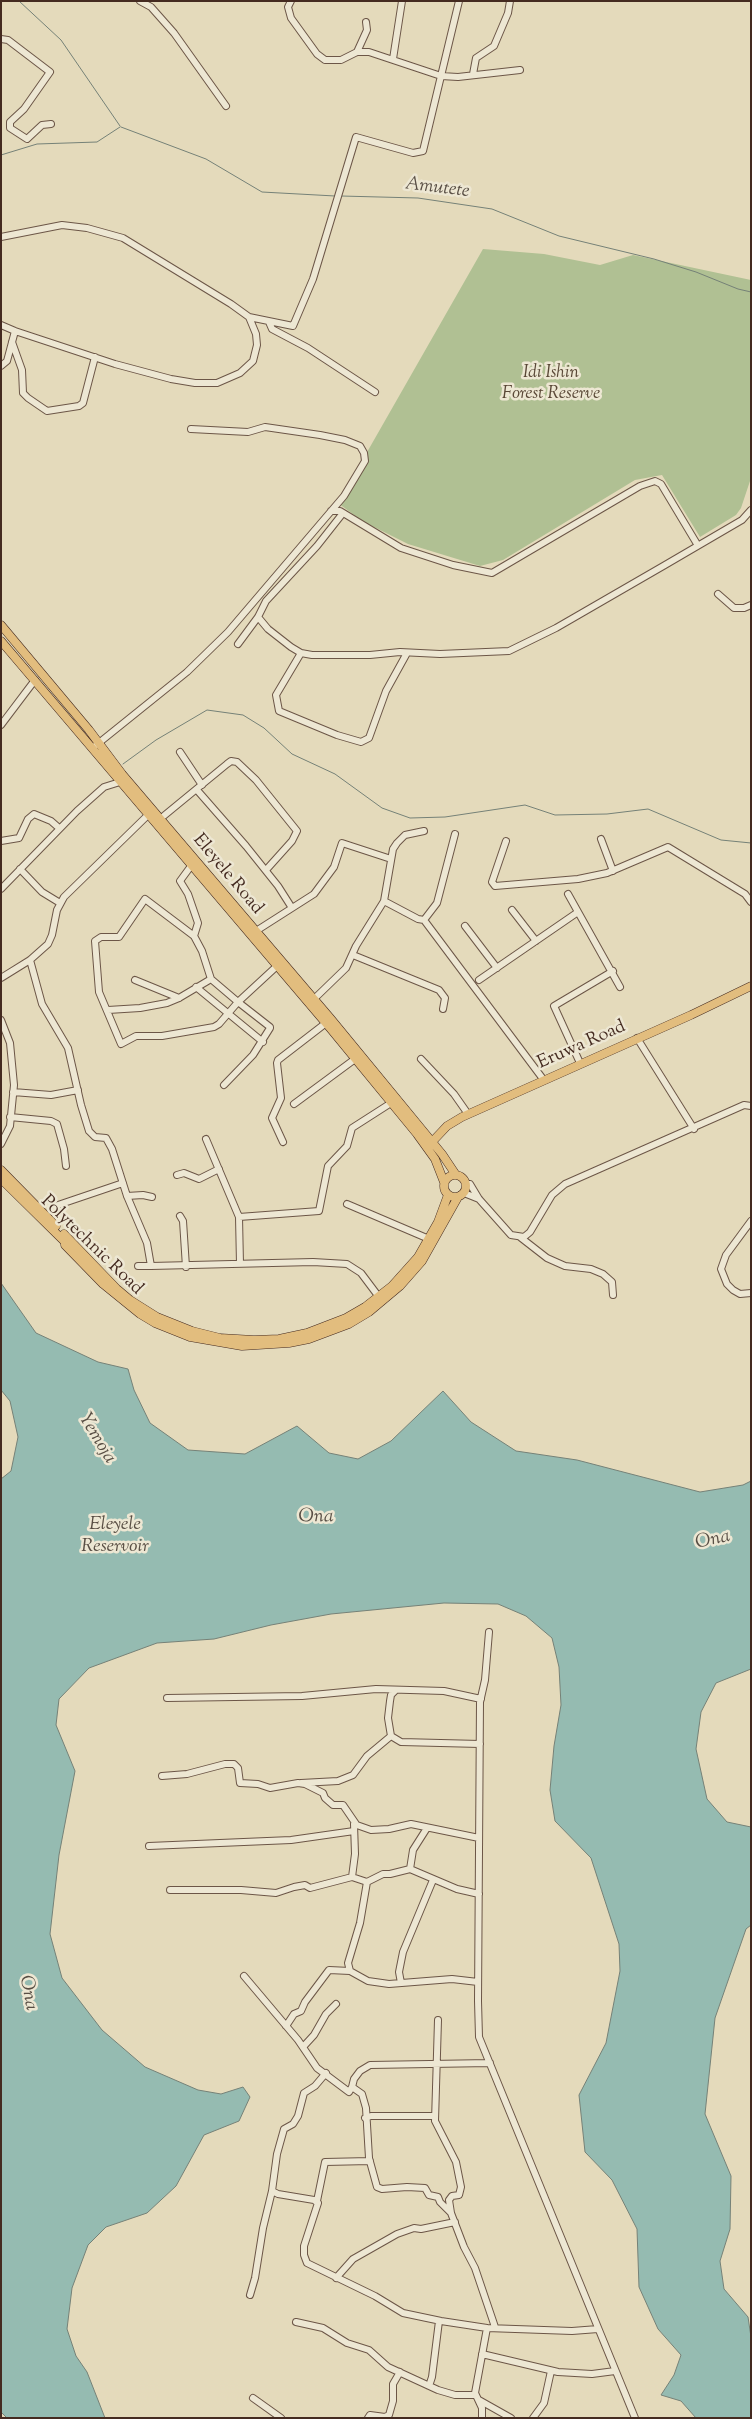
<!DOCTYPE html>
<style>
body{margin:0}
#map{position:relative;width:752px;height:2419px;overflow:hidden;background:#e4dabb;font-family:"Sorts Mill Goudy",serif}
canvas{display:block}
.frame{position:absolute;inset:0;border:2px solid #442a20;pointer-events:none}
</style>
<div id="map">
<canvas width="752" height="2419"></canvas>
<div class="frame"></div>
</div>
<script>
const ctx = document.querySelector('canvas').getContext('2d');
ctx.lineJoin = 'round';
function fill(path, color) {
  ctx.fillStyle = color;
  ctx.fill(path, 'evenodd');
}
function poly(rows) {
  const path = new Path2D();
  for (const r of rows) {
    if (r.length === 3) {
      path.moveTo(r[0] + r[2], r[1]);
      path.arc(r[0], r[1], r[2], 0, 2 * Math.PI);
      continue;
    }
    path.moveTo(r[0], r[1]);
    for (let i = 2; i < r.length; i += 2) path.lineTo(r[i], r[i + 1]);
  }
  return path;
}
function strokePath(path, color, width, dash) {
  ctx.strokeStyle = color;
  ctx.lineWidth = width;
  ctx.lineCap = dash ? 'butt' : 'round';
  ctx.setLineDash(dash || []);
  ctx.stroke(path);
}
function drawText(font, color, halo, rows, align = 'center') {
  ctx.font = font + ' "Sorts Mill Goudy",serif';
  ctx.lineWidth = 5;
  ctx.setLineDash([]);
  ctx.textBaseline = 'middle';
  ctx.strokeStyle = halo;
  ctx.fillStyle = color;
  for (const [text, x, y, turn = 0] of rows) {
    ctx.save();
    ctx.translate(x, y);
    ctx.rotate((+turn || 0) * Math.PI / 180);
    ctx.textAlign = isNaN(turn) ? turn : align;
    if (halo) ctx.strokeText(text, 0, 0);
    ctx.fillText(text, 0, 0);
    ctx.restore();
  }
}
fill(poly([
 [483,249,544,254,600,265,633,255,751,280,751,478,741,508,736,515,700,537,662,475,635,480,503,560,480,566,408,544,362,521,338,503]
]), '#b0c093');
const water = poly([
 [1,1283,36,1333,98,1362,128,1369,134,1390,150,1423,188,1450,245,1454,297,1426,329,1453,358,1459,391,1441,443,1391,471,1422,516,1451,577,1460,700,1492,743,1485,751,1481,751,1669,716,1683,701,1712,696,1749,707,1799,727,1822,751,1827,751,1925,746,1929,715,2018,705,2114,731,2176,730,2229,720,2261,724,2289,748,2317,751,2337,751,2418,696,2418,681,2401,661,2395,674,2375,681,2355,658,2329,639,2287,637,2229,612,2180,585,2152,579,2095,606,2043,620,1971,619,1944,591,1858,555,1821,550,1790,554,1746,561,1705,559,1667,552,1638,526,1616,498,1604,444,1603,331,1614,271,1625,214,1639,157,1643,89,1668,59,1699,56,1725,75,1771,59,1855,50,1934,62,1978,102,2030,145,2067,198,2090,221,2094,243,2087,250,2097,239,2121,204,2135,176,2186,147,2213,106,2227,88,2245,72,2288,67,2329,76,2356,87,2372,105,2418,7,2418,1,2412,1,1479,11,1471,18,1437,10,1401,1,1390,1,1283]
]);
fill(water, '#95bbb1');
strokePath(water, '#758177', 1);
strokePath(poly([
 [19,1,61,40,120,126],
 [121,127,206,159,262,192,335,196],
 [1,155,37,144,97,142,120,127],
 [341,196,418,198,492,209,559,236,654,259,696,272,738,289,751,292],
 [123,764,156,740,207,710,243,715,264,728,292,754,335,774,382,808,410,818,445,817,525,805,555,815,607,814,648,809,721,840,751,843]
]), '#758177', 1);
const minor = poly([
 [140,1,151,7,174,33,226,106],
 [459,1,441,76,458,77,520,70],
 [1,39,8,40,50,72,24,109,10,122,10,128,27,139,42,125,51,124],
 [357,52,367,30,366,22],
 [393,59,402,1],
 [473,74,476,58,494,46,508,13,510,1],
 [1,237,62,225,87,228,123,238,231,304,249,317,256,334,257,345,253,361,240,373,217,383,195,383,171,379,115,364,15,331,1,325],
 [249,317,293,326,313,279,356,137,413,153,423,151,441,76,369,52,357,52,341,60,325,60,317,54,291,18,288,7,291,1],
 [269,322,272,329,308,348,375,392],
 [12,342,22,370,23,393,28,398,47,411,79,406,83,403,95,357],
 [1,366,7,361,15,331],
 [331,511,340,511,401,548,453,565,492,573,640,486,655,481,661,484,697,544],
 [718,594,734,608,744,608,751,605],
 [258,617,268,629,291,647,301,653,312,655,370,655,400,652,440,654,509,651,556,628,665,565,742,520,751,510],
 [238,644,258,617,266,601,317,546,343,513],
 [301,653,276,695,279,711,337,735,361,742,369,738,386,691,407,653],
 [1,725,35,680],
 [95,746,187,672,228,632,344,496,365,461,364,453,360,446,345,440,320,435,265,427,248,432,191,429],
 [180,752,202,785],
 [197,790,246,846,278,886,292,908],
 [160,819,227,764,231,761,237,762,256,780,297,831,292,841,266,870],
 [601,839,613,871],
 [1,841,19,838,28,819,34,814,51,821,59,828],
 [506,841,492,882,495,886,578,879,607,873,668,847,745,894,751,902],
 [191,866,180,881,188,894,198,923,194,936],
 [20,869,42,892,60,903],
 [1,889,77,811,104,787,120,782],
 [568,894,620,987],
 [384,901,418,919,424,920,543,1079],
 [512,910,536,941],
 [424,920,437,903,455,834],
 [465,926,497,968],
 [256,931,314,894,334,867,342,843,391,859],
 [353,955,439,990,445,998,443,1009],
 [30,960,42,1004,68,1048,81,1105,89,1131,95,1137,106,1138,112,1149,127,1196,147,1243,151,1266,313,1262,347,1264,361,1273,379,1297],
 [1,978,30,960,48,944,52,935,57,910,64,897,148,815],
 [135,980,179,998],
 [479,980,578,912],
 [196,987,263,1042],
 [314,999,346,968,356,946,384,901,393,849,397,843,405,835,424,831],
 [108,1010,140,1008,167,1003,179,998,211,979],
 [1,1020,10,1043,14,1085,10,1126,1,1144],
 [637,1038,694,1129],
 [421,1059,454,1094,468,1114],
 [580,1063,554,1006,613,971],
 [224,1085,253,1055,270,1028,270,1027,238,1002,211,979,202,951,194,936,145,899,119,937,101,937,95,941,99,992,121,1044,136,1036,162,1036,214,1027,219,1024,238,1002,277,966],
 [13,1092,51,1095,78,1090],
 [294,1104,355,1059],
 [10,1117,51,1121,57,1124,64,1149,66,1166],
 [206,1139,239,1217,240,1264],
 [283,1142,272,1118,281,1098,277,1063,278,1060,326,1023],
 [177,1175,184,1173,199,1179,219,1169],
 [466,1185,470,1184,479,1199,511,1235,524,1237,530,1232,552,1195,565,1184,744,1105,751,1106],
 [460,1195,464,1193,479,1199],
 [127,1196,143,1195,152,1197],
 [347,1204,429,1239],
 [58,1205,123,1183],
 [180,1216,183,1221,186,1267],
 [239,1217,319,1211,328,1166,347,1146,352,1128,391,1103],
 [751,1221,726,1255,721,1269,727,1284,733,1290,740,1294,751,1293],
 [520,1237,547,1258,565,1266,591,1269,603,1274,612,1282,613,1295],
 [138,1266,151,1266],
 [489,1632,485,1680,480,1702,478,2001,479,2037,635,2418],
 [396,1690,391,1695,390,1701,388,1718,391,1736,401,1742,480,1744],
 [167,1698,302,1696,376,1689,444,1691,481,1699],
 [162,1776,187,1774,225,1764,234,1764,238,1768,240,1783,258,1784,270,1788,298,1783,305,1784,323,1793,325,1798,333,1805,343,1805,356,1824],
 [301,1783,338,1781,353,1775,367,1756,391,1736],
 [479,1838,411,1824,389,1829,371,1830,354,1824,355,1854,352,1877,367,1882,383,1874,390,1874,410,1869,457,1889,479,1894],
 [149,1846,291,1840,354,1831],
 [410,1869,413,1850,427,1828],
 [367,1882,360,1923,348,1963,350,1971,368,1981,389,1984,452,1979,478,1982],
 [170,1890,241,1890,276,1893,294,1887,305,1885,310,1888,352,1877],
 [244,1976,298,2040,317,2068,349,2092,352,2087],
 [401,1983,399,1972,403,1952,433,1880],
 [438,2020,435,2121,456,2162,461,2187,459,2195,452,2196,449,2200,451,2213,464,2247,475,2268,495,2327],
 [286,2026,294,2014,301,2011,305,2002,329,1970,350,1971],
 [303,2047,314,2035,326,2014,336,2004],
 [326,2073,315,2086,304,2093,298,2116,293,2124,284,2129,277,2154,272,2191,278,2194,314,2200,318,2203,304,2246,304,2255,307,2263,375,2296,403,2313,441,2321,487,2328],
 [365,2118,371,2116,435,2116],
 [317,2201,325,2162,370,2161],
 [451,2213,440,2202,438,2197,429,2195,425,2188,407,2187,382,2189,377,2187,369,2158,366,2108,362,2094,352,2087,354,2079,360,2071,370,2065,490,2063],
 [336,2278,353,2259,397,2234,414,2228,421,2229,455,2222],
 [250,2295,255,2278,263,2228,272,2191],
 [296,2322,323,2328,347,2343,369,2350,388,2367,438,2390,455,2395,475,2395],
 [482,2354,558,2372,592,2374,615,2371],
 [429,2386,432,2377,439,2321],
 [253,2398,281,2418],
 [479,2400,511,2418],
 [368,2418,370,2415,385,2417,389,2415,393,2401,393,2384,400,2372],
 [482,2418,482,2408,475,2393,487,2328,572,2331,598,2329],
 [533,2418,544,2403,551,2371]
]);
const major = poly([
 [1,625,89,730,122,774,331,1019,442,1154,456,1175],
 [1,641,330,1028,417,1134,435,1159,444,1182],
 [431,1143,447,1126,462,1117,691,1015,751,986],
 [1,1170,56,1226],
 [455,1186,11],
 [1,1179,65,1242,65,1245,103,1284,140,1314,155,1323,190,1337,242,1346,289,1343,309,1339,349,1324,369,1312,400,1286,422,1261,458,1197],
 [64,1234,117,1289,130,1300,157,1317,192,1331,220,1338,254,1340,279,1339,307,1333,346,1318,365,1307,392,1286,418,1257,438,1222,448,1195]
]);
strokePath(minor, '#6c5647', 8);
strokePath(major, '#442a20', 9);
strokePath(minor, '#ede7d3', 6);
strokePath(major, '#e2bd7e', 8);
drawText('italic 18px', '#5a4837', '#ede7d3', [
 ["Idi Ishin",551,374],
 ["Forest Reserve",551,395]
]);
drawText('18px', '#442a20', '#ede7d3', [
 ["Eleyele Road",227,875,50],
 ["Eruwa Road",582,1046,-24],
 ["Polytechnic Road",91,1246,44]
]);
drawText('italic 19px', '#584e44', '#ede7d3', [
 ["Amutete",437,189,7],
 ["Yemoja",96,1439,59],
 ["Ona",316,1518,1],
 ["Eleyele",115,1526],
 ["Reservoir",115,1548],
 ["Ona",713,1541,-12],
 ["Ona",27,1993,80]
]);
</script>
